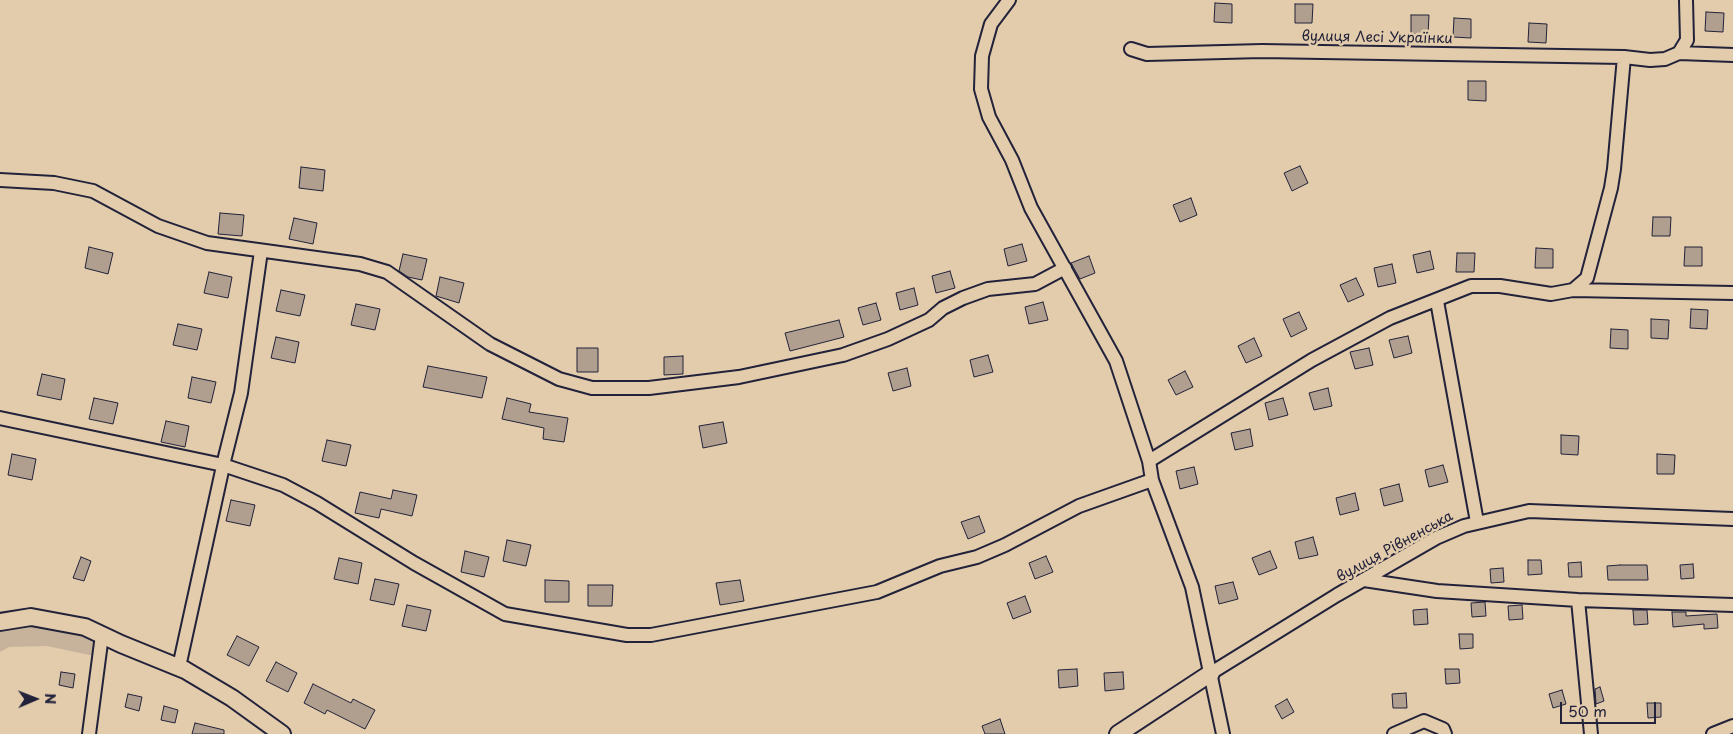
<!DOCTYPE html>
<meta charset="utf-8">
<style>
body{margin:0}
#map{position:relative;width:1733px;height:734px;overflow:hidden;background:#e3ccac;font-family:"Playpen Sans",sans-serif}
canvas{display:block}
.north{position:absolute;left:10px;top:674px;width:50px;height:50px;-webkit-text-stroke:4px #e3ccac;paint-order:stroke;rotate:89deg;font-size:14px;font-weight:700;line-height:20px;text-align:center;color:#22223b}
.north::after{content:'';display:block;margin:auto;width:18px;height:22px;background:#22223b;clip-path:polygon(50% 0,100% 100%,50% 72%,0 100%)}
.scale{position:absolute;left:1560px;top:702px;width:96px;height:22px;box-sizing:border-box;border:2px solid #22223b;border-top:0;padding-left:6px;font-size:15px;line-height:18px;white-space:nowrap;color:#22223b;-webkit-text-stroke:4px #e3ccac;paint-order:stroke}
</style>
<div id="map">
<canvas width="1733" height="734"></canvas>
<div class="north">N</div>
<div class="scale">50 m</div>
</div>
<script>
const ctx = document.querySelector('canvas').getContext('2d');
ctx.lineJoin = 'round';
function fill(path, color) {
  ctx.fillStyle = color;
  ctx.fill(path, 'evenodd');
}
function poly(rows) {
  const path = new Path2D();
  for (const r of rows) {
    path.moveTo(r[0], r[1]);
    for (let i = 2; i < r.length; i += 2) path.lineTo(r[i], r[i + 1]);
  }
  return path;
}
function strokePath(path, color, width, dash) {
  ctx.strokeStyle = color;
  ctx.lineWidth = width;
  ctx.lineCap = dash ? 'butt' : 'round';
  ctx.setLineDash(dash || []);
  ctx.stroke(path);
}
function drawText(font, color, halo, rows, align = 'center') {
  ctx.font = font + ' "Playpen Sans",sans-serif';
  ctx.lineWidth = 5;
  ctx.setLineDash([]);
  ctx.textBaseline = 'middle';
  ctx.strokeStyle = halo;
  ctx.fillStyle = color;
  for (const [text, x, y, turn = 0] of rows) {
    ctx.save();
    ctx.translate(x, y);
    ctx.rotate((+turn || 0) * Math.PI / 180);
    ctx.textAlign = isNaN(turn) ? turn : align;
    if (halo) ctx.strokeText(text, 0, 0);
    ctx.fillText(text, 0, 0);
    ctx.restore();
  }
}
fill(poly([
 [13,619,102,635,99,657,47,646,9,647,0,652,0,622]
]), '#c7b39c');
const building = poly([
 [1215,3,1232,4,1232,23,1214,22,1215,3],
 [1295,4,1313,4,1312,23,1295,23,1295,4],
 [1706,12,1724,13,1723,32,1705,31,1706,12],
 [1411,15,1429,15,1428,34,1411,34,1411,15],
 [1454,18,1471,19,1471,38,1453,37,1454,18],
 [1529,23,1547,24,1546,43,1528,42,1529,23],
 [1468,81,1486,81,1486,101,1468,100,1468,81],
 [1300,166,1308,183,1292,191,1284,173,1300,166],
 [301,167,325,170,323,191,299,188,301,167],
 [1191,198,1197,215,1180,222,1173,205,1191,198],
 [220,213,244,215,242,236,218,234,220,213],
 [1653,217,1671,217,1670,236,1652,236,1653,217],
 [294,218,317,223,313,244,289,239,294,218],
 [1022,244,1027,261,1008,266,1004,249,1022,244],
 [89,247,113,253,108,274,85,268,89,247],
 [1685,247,1702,247,1702,266,1684,266,1685,247],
 [1536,248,1553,249,1553,268,1535,268,1536,248],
 [1430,251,1434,269,1417,273,1413,255,1430,251],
 [1457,253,1475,253,1474,272,1456,272,1457,253],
 [403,254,427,259,422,280,408,277,399,271,403,254],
 [1089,256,1095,273,1080,279,1071,263,1089,256],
 [1392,264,1396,283,1378,287,1374,268,1392,264],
 [950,271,955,288,936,293,932,276,950,271],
 [209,272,232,277,228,298,204,293,209,272],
 [440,277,464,283,459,303,436,296,440,277],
 [1356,278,1364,295,1348,302,1340,285,1356,278],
 [914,288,918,305,900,310,896,293,914,288],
 [281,290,305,295,300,316,276,311,281,290],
 [1043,302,1048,320,1029,324,1025,307,1043,302],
 [876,303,881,320,863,325,858,308,876,303],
 [356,304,380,309,375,330,351,325,356,304],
 [1691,309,1708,310,1707,329,1690,328,1691,309],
 [1299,312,1307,329,1291,337,1283,319,1299,312],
 [1651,319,1669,320,1668,339,1651,338,1651,319],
 [839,320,844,337,790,351,785,333,839,320],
 [178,324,202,329,197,350,173,345,178,324],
 [1611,329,1628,330,1628,349,1610,348,1611,329],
 [1408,336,1412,353,1394,358,1389,340,1408,336],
 [276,337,299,342,295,363,271,358,276,337],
 [1254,338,1262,356,1246,363,1238,346,1254,338],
 [577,348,598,348,598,372,577,372,577,348],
 [1369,348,1373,365,1355,369,1350,352,1369,348],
 [988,355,993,372,974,377,970,360,988,355],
 [683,356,683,374,664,375,664,357,683,356],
 [428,366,487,377,482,398,423,387,428,366],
 [907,368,911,386,893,391,888,373,907,368],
 [1185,371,1193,387,1176,395,1168,380,1185,371],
 [42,374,65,379,61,400,37,395,42,374],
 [192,377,216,382,211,403,188,398,192,377],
 [1328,388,1332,406,1314,410,1309,393,1328,388],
 [94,398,118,403,113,424,89,419,94,398],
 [507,398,531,404,529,412,568,418,564,442,543,439,544,428,502,419,507,398],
 [1283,398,1288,415,1269,420,1265,403,1283,398],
 [166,421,189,426,185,447,161,442,166,421],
 [723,422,727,443,703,448,699,426,723,422],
 [1250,429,1253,446,1235,450,1231,433,1250,429],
 [1561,435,1579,436,1578,455,1561,454,1561,435],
 [327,440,351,445,346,466,322,461,327,440],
 [12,454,36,459,32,480,8,475,12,454],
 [1657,454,1675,455,1674,474,1657,474,1657,454],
 [1443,465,1448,482,1429,487,1425,470,1443,465],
 [1194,467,1198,484,1180,489,1176,471,1194,467],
 [1399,484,1403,501,1384,506,1380,489,1399,484],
 [393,490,417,495,412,516,381,509,379,518,355,513,360,492,391,499,393,490],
 [1355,493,1359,510,1340,515,1336,498,1355,493],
 [231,500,255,505,250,526,226,521,231,500],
 [979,516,985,532,968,539,961,522,979,516],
 [1313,537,1318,555,1299,559,1295,542,1313,537],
 [507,540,531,545,526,566,503,561,507,540],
 [465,551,489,557,484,577,461,572,465,551],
 [1270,551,1277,568,1259,575,1252,558,1270,551],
 [1046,556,1053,572,1035,579,1029,563,1046,556],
 [81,557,91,561,84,581,73,578,81,557],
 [339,558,362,563,358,584,334,579,339,558],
 [1528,560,1541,560,1542,574,1528,575,1528,560],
 [1581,562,1582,577,1569,577,1568,563,1581,562],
 [1693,564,1694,578,1681,579,1680,565,1693,564],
 [1620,565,1647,565,1648,580,1608,580,1607,566,1620,565],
 [1503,568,1504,582,1491,583,1490,569,1503,568],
 [375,579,399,584,394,605,370,600,375,579],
 [545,580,569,581,569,602,545,602,545,580],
 [740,580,744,601,720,605,716,583,740,580],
 [1233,582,1238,599,1219,604,1215,586,1233,582],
 [588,585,613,585,612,606,588,606,588,585],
 [1025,596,1031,612,1013,619,1007,603,1025,596],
 [1485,602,1486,616,1472,617,1471,603,1485,602],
 [407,605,431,610,426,631,402,626,407,605],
 [1522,605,1523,619,1509,620,1508,606,1522,605],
 [1427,609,1428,624,1414,625,1413,610,1427,609],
 [1633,610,1647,610,1648,624,1634,625,1633,610],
 [1672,612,1686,612,1686,616,1717,614,1718,628,1704,629,1704,624,1673,627,1672,612],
 [1459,634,1473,634,1473,648,1460,649,1459,634],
 [237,636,259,647,249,666,227,655,237,636],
 [276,662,297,673,288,692,266,681,276,662],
 [1077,669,1078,686,1059,688,1058,670,1077,669],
 [1445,669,1459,669,1460,683,1446,684,1445,669],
 [61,672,75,674,73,688,59,685,61,672],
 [1123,672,1124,689,1105,691,1104,673,1123,672],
 [313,684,351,703,353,699,375,710,365,729,327,710,325,714,304,703,313,684],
 [1600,687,1604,701,1596,704,1595,689,1600,687],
 [1562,690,1566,704,1553,708,1549,694,1562,690],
 [1406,693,1407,708,1393,708,1392,694,1406,693],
 [128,694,142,697,139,711,125,707,128,694],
 [1287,699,1294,712,1282,719,1275,706,1287,699],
 [1647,703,1661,703,1661,717,1648,718,1647,703],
 [164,706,178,710,175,723,161,720,164,706],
 [1000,719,1005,734,985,734,982,726,1000,719],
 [195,723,224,730,224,734,192,734,195,723]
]);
fill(building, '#b09f8e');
strokePath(building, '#22223b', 1);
const minor = poly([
 [1009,0,991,24,982,56,981,89,989,117,1012,160,1031,208,1116,361,1149,461,1152,480],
 [1131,49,1147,54,1262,51,1624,57],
 [1679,53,1687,40,1686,0],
 [0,180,54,183,93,191,158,226,207,243,360,264,387,272,490,344,559,379,592,388,649,388,739,377,843,355,888,339,929,320,943,308,963,298,988,289,1035,284,1065,268],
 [1573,290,1733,293],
 [1437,301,1477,522],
 [0,418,223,465,283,485,317,503,414,563,505,614,627,635,651,635,877,592,940,566,977,557,1005,545,1079,506,1152,480,1192,587,1223,734],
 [1149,461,1312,360,1390,318,1471,286,1500,286,1551,294,1573,290,1587,278,1611,188,1614,169,1624,57,1650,60,1665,59,1679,53,1733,55],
 [1364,580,1437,591,1578,600,1733,605],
 [1578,600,1591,734],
 [179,667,225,457,241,393,261,251],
 [1211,673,1337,595,1436,538,1464,526,1529,511,1733,519],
 [89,734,102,635],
 [1394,734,1424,721,1443,729,1445,734],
 [1713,734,1733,726]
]);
const tertiary = poly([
 [0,622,31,617,85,627,121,644,185,670,232,698,282,734],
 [1118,734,1211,673]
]);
strokePath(minor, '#22223b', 16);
strokePath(tertiary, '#22223b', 20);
strokePath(minor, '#e3ccac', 12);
strokePath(tertiary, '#e3ccac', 16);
drawText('14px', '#22223b', '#e3ccac', [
 ["вулиця Лесі Українки",1377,38,1],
 ["вулиця Рівненська",1395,547,-29]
]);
</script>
